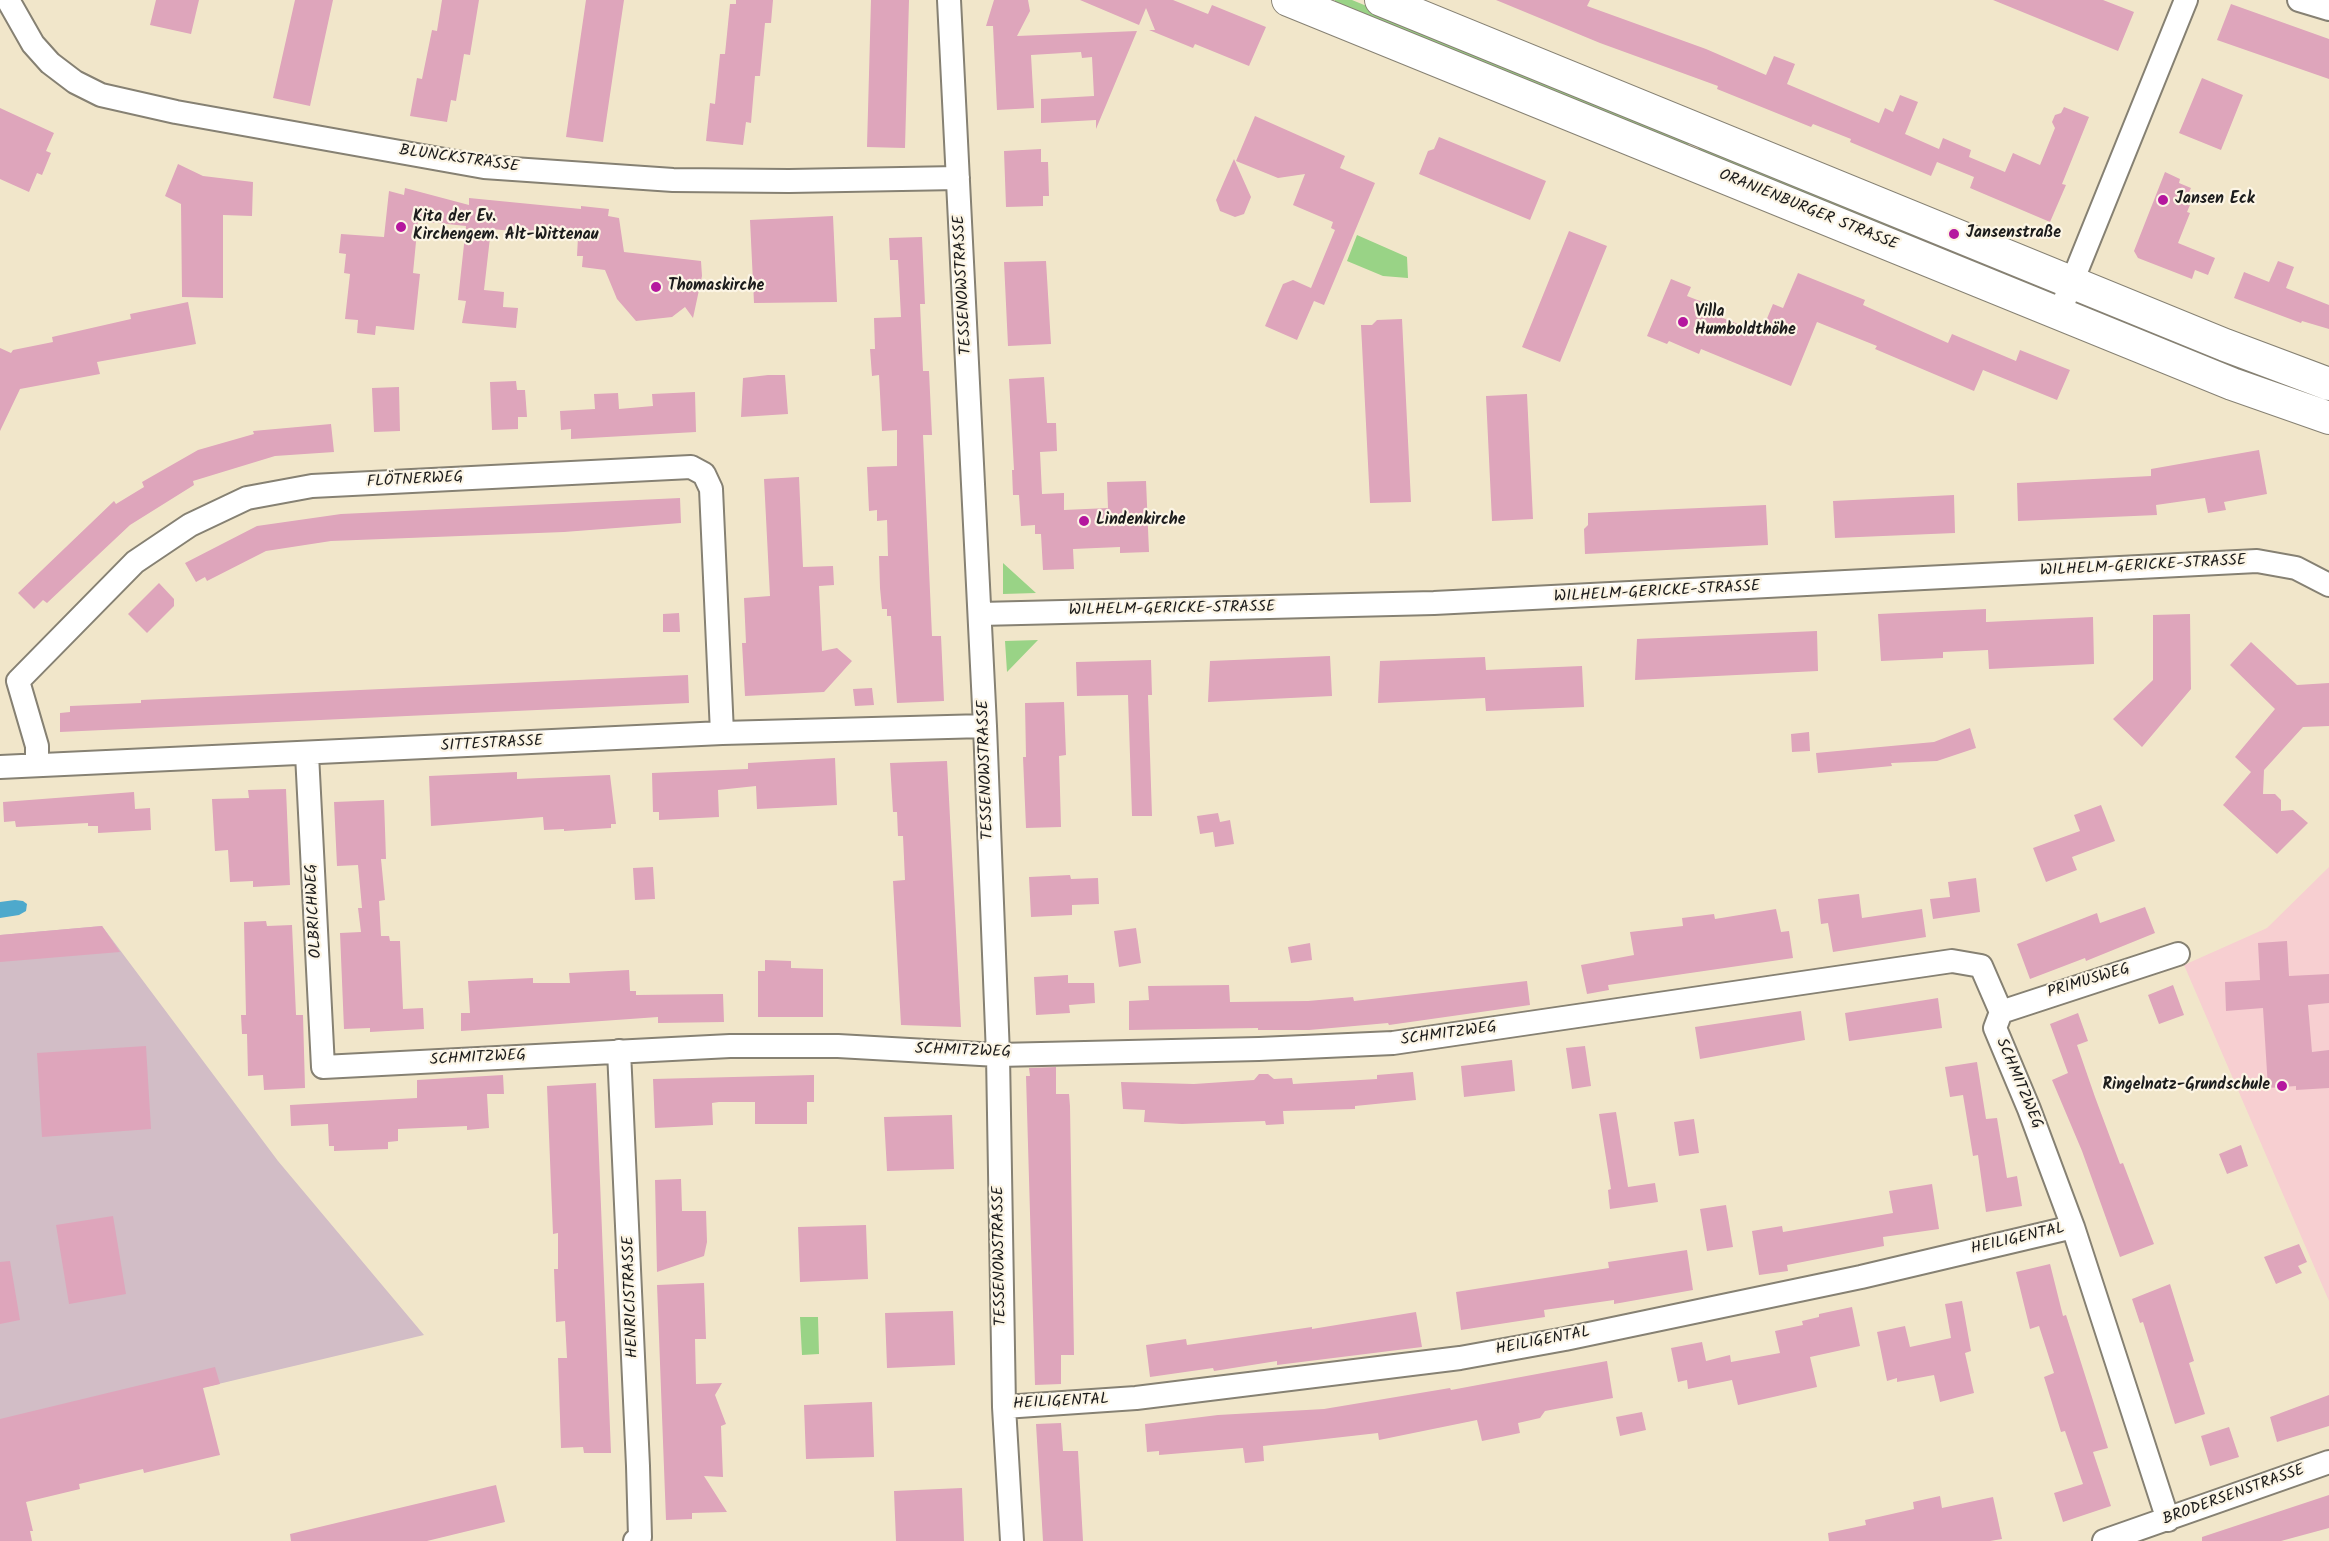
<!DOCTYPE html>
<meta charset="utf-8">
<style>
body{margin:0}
canvas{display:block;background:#f1e6ca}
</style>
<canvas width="2329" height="1541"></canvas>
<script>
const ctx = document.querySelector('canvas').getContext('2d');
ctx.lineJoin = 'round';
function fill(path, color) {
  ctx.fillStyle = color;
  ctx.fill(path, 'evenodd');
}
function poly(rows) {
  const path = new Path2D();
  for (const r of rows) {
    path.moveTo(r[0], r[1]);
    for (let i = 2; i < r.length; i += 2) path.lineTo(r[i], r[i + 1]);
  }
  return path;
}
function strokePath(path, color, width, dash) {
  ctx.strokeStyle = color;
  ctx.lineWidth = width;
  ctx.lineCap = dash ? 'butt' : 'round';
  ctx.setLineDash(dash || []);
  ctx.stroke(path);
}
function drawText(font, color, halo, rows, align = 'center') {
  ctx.font = font + ' Kalam,sans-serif';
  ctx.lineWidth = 4.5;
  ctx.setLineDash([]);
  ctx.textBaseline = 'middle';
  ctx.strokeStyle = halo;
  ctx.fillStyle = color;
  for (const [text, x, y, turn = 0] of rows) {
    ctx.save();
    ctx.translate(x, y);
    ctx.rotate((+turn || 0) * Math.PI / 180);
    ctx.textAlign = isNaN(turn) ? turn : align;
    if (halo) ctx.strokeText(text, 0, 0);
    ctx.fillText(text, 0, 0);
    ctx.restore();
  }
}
fill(poly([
 [2329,867,2329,1301,2184,965,2267,928]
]), '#f7cfd1');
fill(poly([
 [102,926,278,1161,424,1335,0,1436,0,935]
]), '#d2bdc6');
fill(poly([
 [1335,0,1352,0,1691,139,1685,152,1332,7],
 [1701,142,2021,274,2016,286,1696,155],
 [1357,235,1407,257,1408,278,1383,276,1347,261],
 [1003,563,1036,593,1003,594],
 [1038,640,1007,672,1005,641],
 [800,1317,818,1317,819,1354,802,1355]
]), '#99d386');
fill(poly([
 [15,900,23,901,27,904,26,911,19,915,0,918,0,902]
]), '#4ea9cc');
fill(poly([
 [156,0,199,0,191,34,150,25],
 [295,0,333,0,310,106,273,98],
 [442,0,479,0,470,55,464,54,456,101,451,100,447,122,410,116,417,78,422,79,432,30,437,31],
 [586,0,624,0,603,142,566,137],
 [736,0,773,0,771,23,765,23,760,76,755,76,751,123,746,122,743,145,706,141,710,103,715,104,720,54,725,54,730,4,736,4],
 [871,0,909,0,905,148,867,147],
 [994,0,1028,0,1030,11,1017,36,1137,31,1096,129,1096,120,1041,123,1041,99,1094,96,1092,57,1082,58,1081,52,1031,55,1034,108,997,110,993,26,986,26],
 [1080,0,1173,0,1208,14,1212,5,1266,27,1249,66,1195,44,1193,48,1149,30,1155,30,1146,8,1139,25],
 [1496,0,1590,0,1587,6,1706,49,1766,75,1774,56,1795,64,1787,84,1879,123,1885,108,1893,112,1900,95,1918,102,1905,134,1939,149,1943,138,1971,150,1969,157,2005,172,2013,153,2040,165,2055,128,2052,122,2055,115,2061,113,2064,107,2089,117,2062,184,2066,185,2050,222,1970,188,1974,177,1937,162,1931,176,1850,142,1851,139,1813,124,1811,127,1717,89,1718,86,1600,43],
 [1993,0,2103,0,2134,12,2118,51],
 [2231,4,2329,39,2329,79,2217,40],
 [2202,78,2243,95,2221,150,2179,133],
 [0,108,54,133,46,151,51,153,42,175,37,173,29,192,0,179],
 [1255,116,1345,156,1340,168,1375,183,1324,305,1314,301,1297,340,1265,326,1283,284,1293,280,1311,288,1335,230,1331,228,1333,222,1293,205,1305,174,1278,178,1236,161],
 [1439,137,1546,181,1530,220,1419,174,1428,151,1434,149],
 [1041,149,1041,162,1048,162,1049,196,1043,196,1043,206,1006,207,1004,151],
 [1234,159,1251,197,1244,214,1235,217,1220,211,1216,200],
 [178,164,203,176,253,182,252,216,223,215,223,298,182,297,181,204,165,196],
 [2165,172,2180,179,2179,183,2191,188,2184,203,2190,205,2187,212,2190,213,2178,243,2215,258,2208,275,2195,270,2192,279,2138,258,2134,251],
 [405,188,469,205,469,198,581,209,581,206,609,209,608,216,619,218,624,252,701,261,702,276,693,318,685,307,672,317,636,321,617,299,605,270,582,267,583,256,577,256,578,237,491,229,484,290,504,292,503,307,518,308,516,328,462,323,466,301,458,300,466,226,418,221,413,273,420,274,414,330,376,326,375,335,357,333,358,320,345,319,350,274,344,273,346,254,339,253,341,234,384,237,389,191,404,195],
 [833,216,837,302,754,303,750,220],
 [1569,231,1607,246,1560,362,1522,347],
 [922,237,925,304,920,304,923,371,929,371,932,435,923,435,932,636,941,636,944,701,897,703,891,616,887,616,887,609,882,609,880,588,879,556,888,556,887,520,877,521,877,510,869,511,867,467,897,466,897,430,882,431,879,375,872,376,870,349,875,349,874,318,901,317,898,260,890,260,889,238],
 [1046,261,1051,344,1008,346,1004,262],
 [2278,261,2294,267,2286,288,2329,305,2329,329,2302,321,2301,323,2234,298,2244,272,2269,282],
 [1798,273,1865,300,1863,305,1948,343,1952,334,2016,361,2020,350,2070,370,2057,400,1983,370,1974,391,1875,349,1877,346,1817,322,1791,386,1701,349,1699,354,1669,341,1667,344,1647,336,1671,279,1691,287,1687,296,1718,308,1715,315,1761,333,1773,304,1783,308],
 [188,302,196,344,97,362,100,374,20,389,0,431,0,348,11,353,13,350,53,342,52,337,131,319,130,314],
 [1402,319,1411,502,1370,503,1361,325,1372,325,1377,320],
 [768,375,785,375,788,414,741,417,743,378],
 [1044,377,1047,423,1056,423,1057,451,1040,452,1042,494,1064,493,1064,510,1108,508,1107,482,1146,481,1149,552,1120,553,1120,547,1073,549,1074,569,1043,570,1041,534,1035,534,1035,525,1021,526,1019,495,1013,495,1012,470,1014,470,1009,379],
 [516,381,517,390,525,390,527,417,518,417,518,429,492,430,490,382],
 [399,387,400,431,374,432,372,388],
 [695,392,696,432,571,439,571,429,561,430,560,411,595,409,594,394,618,393,619,409,653,406,652,394],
 [1527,394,1533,519,1492,521,1486,396],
 [331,424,334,452,275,456,193,481,194,485,130,525,47,603,43,600,34,609,18,593,114,501,116,504,144,487,142,482,198,450,254,434,253,431],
 [2259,450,2267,494,2224,502,2226,510,2208,513,2205,498,2156,505,2157,515,2018,521,2017,483,2151,476,2151,469],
 [799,477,803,567,833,566,834,585,819,586,822,651,837,648,852,661,824,692,745,696,742,643,746,643,744,598,770,596,764,479],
 [1954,495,1955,533,1835,538,1833,501],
 [680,498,681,523,564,532,331,541,266,551,207,581,205,577,196,582,185,563,257,526,341,514],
 [1766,505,1768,545,1585,554,1584,529,1588,525,1588,513],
 [159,583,174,599,174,606,147,633,128,614],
 [1986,609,1986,622,2093,617,2094,664,1989,669,1988,650,1943,652,1943,658,1881,661,1878,614],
 [679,613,680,632,663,632,663,614],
 [2190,614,2191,689,2142,747,2113,719,2153,680,2153,615],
 [1817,631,1818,671,1635,680,1637,639],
 [2251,642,2297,685,2329,683,2329,726,2303,727,2264,770,2263,794,2275,794,2281,800,2281,811,2293,810,2308,823,2277,854,2223,805,2251,772,2235,757,2275,709,2230,665],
 [1330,656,1332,696,1208,702,1210,661],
 [1485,657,1486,670,1582,666,1584,707,1486,711,1485,698,1378,703,1380,661],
 [1151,660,1152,695,1148,695,1152,816,1132,816,1128,695,1077,696,1076,662],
 [688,675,689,703,60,732,60,713,70,712,70,706,141,703,141,700],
 [872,688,874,705,855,706,853,689],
 [1064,702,1066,755,1059,756,1061,827,1026,828,1023,757,1026,757,1025,703],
 [1970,728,1976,748,1937,761,1891,763,1892,766,1818,773,1816,753,1934,742],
 [1809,732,1810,751,1792,752,1791,734],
 [835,758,837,805,757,809,756,786,718,790,719,817,659,820,659,812,653,812,652,773,748,769,748,763],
 [947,761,961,1027,901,1025,893,881,905,880,903,836,898,836,897,812,893,812,890,763],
 [517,772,517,779,610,775,616,824,611,824,611,828,564,831,564,829,544,830,543,817,431,826,429,776],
 [286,789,290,885,253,887,253,881,230,882,228,850,215,851,212,799,249,798,248,790],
 [134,792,135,809,150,808,151,830,98,833,98,826,88,826,88,823,16,827,15,821,4,822,3,802],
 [384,800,386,859,381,859,385,900,379,901,381,936,389,936,390,941,400,941,403,1009,423,1008,424,1029,370,1032,370,1028,344,1029,340,933,361,932,358,908,362,908,358,865,337,866,334,802],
 [2101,805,2115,841,2072,857,2077,870,2046,882,2033,848,2080,831,2074,815],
 [1218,813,1220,822,1230,820,1234,844,1215,847,1213,832,1200,834,1197,816],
 [653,867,655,899,635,900,633,868],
 [1070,875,1071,879,1098,878,1099,904,1072,905,1072,915,1031,917,1029,877],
 [1976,878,1980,912,1933,919,1930,899,1950,897,1948,882],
 [1859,894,1862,918,1922,909,1926,937,1833,952,1828,923,1821,924,1818,899],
 [2145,907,2155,933,2086,961,2085,958,2030,979,2017,944,2097,913,2100,923],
 [1776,909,1781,932,1789,931,1793,958,1608,985,1609,990,1587,994,1581,965,1634,955,1630,932,1683,926,1682,918,1714,914,1715,919],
 [266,921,267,926,292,925,296,1015,303,1015,305,1088,264,1090,263,1075,248,1076,247,1034,242,1034,241,1015,246,1015,244,922],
 [102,926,120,952,0,962,0,935],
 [1136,928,1141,963,1119,967,1114,931],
 [2287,941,2289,976,2329,974,2329,1003,2308,1005,2312,1052,2329,1050,2329,1088,2296,1090,2296,1086,2268,1088,2263,1008,2226,1011,2225,982,2260,980,2258,943],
 [1310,943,1312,960,1291,963,1288,947],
 [765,960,791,961,791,968,823,969,823,1017,758,1017,758,971,765,971],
 [629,970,630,991,636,991,636,995,723,994,724,1022,658,1023,658,1017,461,1031,461,1013,470,1013,468,981,533,978,533,983,570,983,569,973],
 [1068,975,1068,983,1094,983,1095,1003,1069,1005,1070,1013,1036,1015,1034,977],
 [1527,981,1530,1005,1389,1025,1388,1023,1309,1030,1258,1030,1258,1028,1129,1030,1129,1001,1149,1000,1148,986,1229,985,1230,1002,1308,1001,1353,997,1354,1001],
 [2173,985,2184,1015,2159,1024,2148,995],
 [1938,998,1942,1028,1849,1041,1845,1013],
 [1801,1011,1805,1040,1700,1059,1695,1027],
 [2078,1013,2088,1041,2077,1045,2095,1097,2120,1164,2123,1163,2154,1244,2120,1257,2082,1151,2052,1080,2068,1073,2050,1024],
 [146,1046,151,1129,42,1137,37,1053],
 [1585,1046,1591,1086,1572,1089,1566,1048],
 [1512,1060,1515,1091,1464,1097,1461,1066],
 [1977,1062,1986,1119,1997,1118,2007,1178,2017,1176,2022,1206,1986,1212,1978,1155,1973,1156,1963,1095,1950,1097,1945,1067],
 [1056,1067,1056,1094,1069,1094,1070,1106,1074,1355,1061,1355,1061,1384,1035,1385,1026,1076,1030,1076,1029,1068],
 [1413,1072,1416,1100,1355,1106,1355,1109,1283,1111,1284,1124,1266,1125,1265,1121,1182,1124,1144,1122,1145,1110,1123,1109,1121,1082,1194,1084,1254,1080,1259,1074,1268,1074,1274,1079,1292,1078,1293,1084,1377,1079,1377,1075],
 [503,1075,504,1094,487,1094,489,1128,467,1130,467,1126,398,1129,398,1141,388,1142,388,1149,334,1151,334,1146,329,1146,328,1124,291,1126,290,1105,417,1098,417,1080],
 [814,1075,814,1102,807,1102,807,1124,755,1124,755,1102,719,1102,712,1103,713,1125,655,1128,653,1079],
 [596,1083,611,1453,584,1453,583,1447,561,1448,558,1358,567,1358,565,1321,556,1322,554,1269,558,1269,558,1233,553,1234,547,1086],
 [1616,1112,1628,1187,1655,1183,1658,1202,1610,1209,1608,1190,1611,1189,1599,1114],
 [952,1115,954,1169,887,1171,884,1117],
 [1694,1119,1699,1153,1679,1156,1674,1122],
 [2241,1145,2248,1166,2227,1174,2219,1154],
 [681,1179,682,1211,706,1211,707,1242,704,1256,657,1272,655,1180],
 [1932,1184,1939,1229,1883,1237,1884,1246,1787,1265,1788,1271,1759,1275,1752,1231,1782,1226,1783,1232,1893,1213,1889,1191],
 [1726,1205,1733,1247,1707,1251,1700,1209],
 [113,1216,126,1294,69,1304,56,1225],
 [866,1225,868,1279,800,1282,798,1227],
 [2299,1244,2307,1262,2298,1266,2302,1273,2276,1284,2264,1257],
 [1687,1250,1693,1290,1614,1304,1614,1300,1544,1310,1545,1317,1461,1330,1456,1292,1609,1268,1608,1262],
 [10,1261,20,1320,0,1324,0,1262],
 [2050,1264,2063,1316,2066,1315,2108,1448,2093,1452,2111,1506,2063,1522,2054,1493,2083,1484,2065,1431,2061,1432,2044,1377,2054,1373,2039,1326,2030,1329,2016,1272],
 [704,1283,706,1339,695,1339,696,1384,722,1383,715,1395,726,1424,721,1426,723,1477,704,1476,727,1512,692,1513,692,1519,666,1520,657,1285],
 [2170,1284,2194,1361,2189,1363,2205,1414,2175,1424,2143,1322,2140,1323,2132,1299],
 [1962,1301,1971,1351,1965,1353,1974,1393,1940,1402,1934,1375,1897,1382,1897,1378,1887,1381,1877,1332,1905,1326,1910,1347,1951,1338,1945,1304],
 [1852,1307,1860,1346,1810,1357,1817,1387,1738,1405,1732,1380,1688,1389,1687,1380,1678,1382,1671,1348,1702,1342,1706,1361,1730,1355,1731,1362,1780,1353,1775,1331,1803,1325,1802,1321,1819,1317,1819,1314],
 [953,1311,955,1365,887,1368,885,1313],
 [1416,1312,1422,1347,1277,1365,1277,1361,1214,1371,1213,1368,1150,1377,1146,1345,1186,1339,1187,1345,1312,1327,1312,1329],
 [1607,1361,1613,1398,1545,1411,1540,1418,1518,1423,1520,1433,1482,1441,1477,1420,1379,1440,1378,1433,1263,1446,1264,1461,1245,1463,1243,1448,1159,1455,1159,1451,1147,1452,1145,1424,1218,1415,1324,1409,1450,1388,1451,1390],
 [215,1367,220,1384,203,1388,220,1455,144,1473,143,1469,79,1484,80,1489,26,1502,33,1531,30,1531,32,1541,0,1541,0,1419],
 [2329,1395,2329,1426,2277,1442,2270,1417],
 [872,1402,874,1457,806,1459,804,1405],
 [1642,1412,1646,1430,1620,1436,1616,1417],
 [1061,1423,1063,1451,1078,1451,1083,1541,1043,1541,1036,1424],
 [2229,1427,2239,1457,2210,1466,2201,1436],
 [496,1485,505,1522,427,1541,291,1541,290,1534],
 [962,1488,964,1541,896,1541,894,1491],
 [2329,1495,2329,1528,2281,1541,2202,1541,2202,1537],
 [1940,1496,1942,1508,1993,1497,2002,1539,1990,1541,1829,1541,1828,1533,1866,1525,1865,1520,1914,1509,1913,1502]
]), '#dea5bb');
const street = poly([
 [8,0,33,44,50,63,75,82,101,95,176,112,484,167,673,180,789,181,958,178],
 [949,0,985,726,998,1055,1004,1407,1012,1541],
 [2299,0,2329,9],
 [2059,314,2186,0],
 [980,614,1434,603,2257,561,2296,568,2329,585],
 [307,754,323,1067,730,1046,838,1046,998,1055,1259,1049,1393,1043,1952,961,1981,966,2001,1012,1995,1028,2029,1109,2073,1227,2168,1520],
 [37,765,37,746,18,681,135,562,190,525,247,498,312,486,691,467,704,474,711,489,722,733],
 [0,767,722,733,985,726],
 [2001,1012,2178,954],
 [619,1051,638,1466,640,1537,635,1541],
 [1004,1407,1136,1398,1460,1358,1565,1339,1861,1277,2073,1227],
 [2104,1541,2329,1462]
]);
const secondary = poly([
 [1288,0,2232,384,2329,418],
 [1381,0,2225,345,2329,384]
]);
strokePath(street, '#868173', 26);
strokePath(secondary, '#868173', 34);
strokePath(street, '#fff', 22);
strokePath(secondary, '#fff', 32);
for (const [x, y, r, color] of [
 [2163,200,6,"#b5179e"],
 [401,227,6,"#b5179e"],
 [1954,234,6,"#b5179e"],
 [656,287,6,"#b5179e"],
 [1683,322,6,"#b5179e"],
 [1084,521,6,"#b5179e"],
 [2282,1086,6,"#b5179e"]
]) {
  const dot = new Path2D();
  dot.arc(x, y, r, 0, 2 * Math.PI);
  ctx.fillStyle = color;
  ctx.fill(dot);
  strokePath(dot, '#fcf5e5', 2);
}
drawText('16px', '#1c1c1c', '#fcf5e5', [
 ["BLUNCKSTRASSE",459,160,8],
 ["ORANIENBURGER STRASSE",1808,211,22],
 ["TESSENOWSTRASSE",964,285,-93],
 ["FLÖTNERWEG",415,481,-3],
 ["WILHELM-GERICKE-STRASSE",2143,567,-3],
 ["WILHELM-GERICKE-STRASSE",1657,593,-3],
 ["WILHELM-GERICKE-STRASSE",1172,610,-1],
 ["SITTESTRASSE",492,745,-3],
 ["TESSENOWSTRASSE",987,770,-92],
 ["OLBRICHWEG",315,911,-93],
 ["PRIMUSWEG",2089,982,-17],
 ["SCHMITZWEG",1449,1035,-8],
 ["SCHMITZWEG",963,1052,2],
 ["SCHMITZWEG",478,1059,-3],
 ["SCHMITZWEG",2018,1084,67],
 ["HEILIGENTAL",2018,1240,-13],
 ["TESSENOWSTRASSE",1001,1256,-91],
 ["HENRICISTRASSE",632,1297,-92],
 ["HEILIGENTAL",1543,1342,-11],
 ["HEILIGENTAL",1061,1403,-3],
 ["BRODERSENSTRASSE",2234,1496,-20]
]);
drawText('bold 16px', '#1c1c1c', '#fcf5e5', [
 ["Jansen Eck",2175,200],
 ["Kita der Ev.",413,218],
 ["Kirchengem. Alt-Wittenau",413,236],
 ["Jansenstraße",1966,234],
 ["Thomaskirche",668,287],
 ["Villa",1695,313],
 ["Humboldthöhe",1695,331],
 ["Lindenkirche",1096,521],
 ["Ringelnatz-Grundschule",2270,1086,"right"]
], 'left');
</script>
